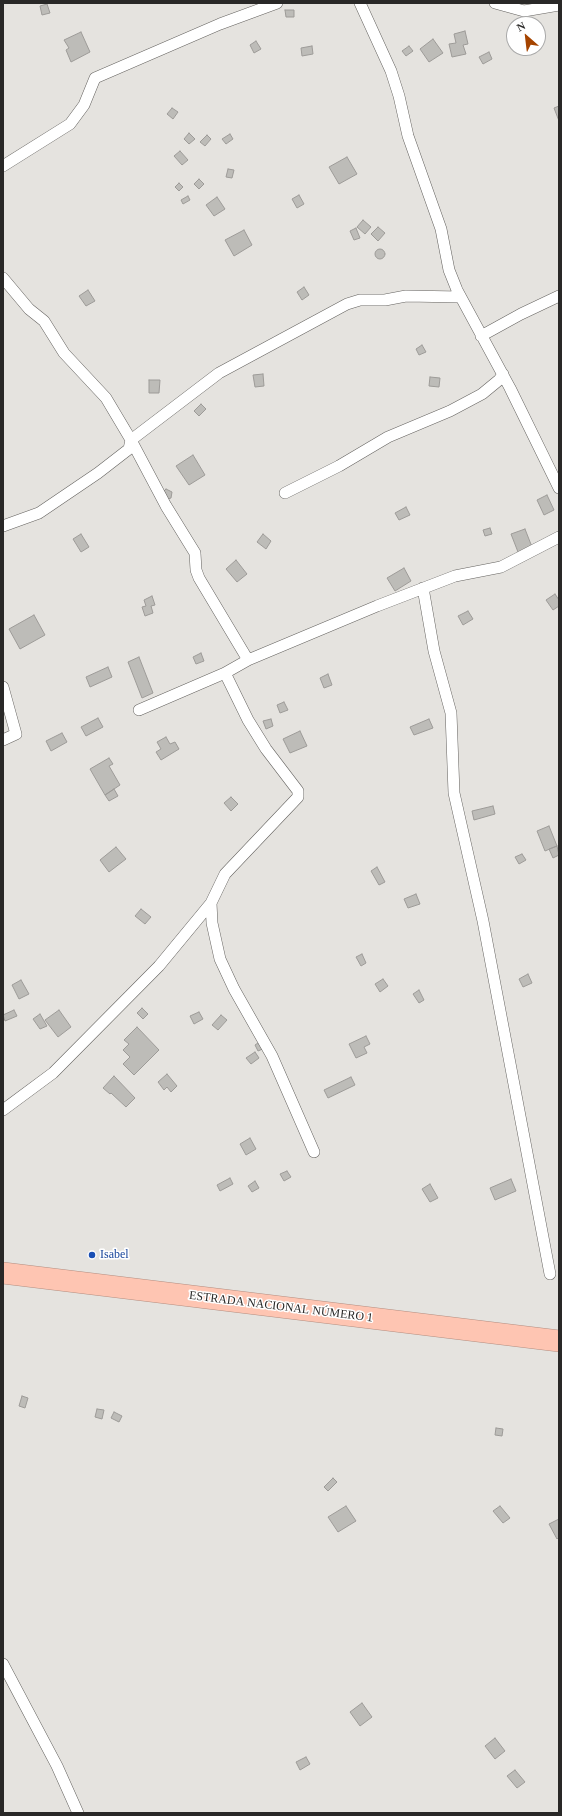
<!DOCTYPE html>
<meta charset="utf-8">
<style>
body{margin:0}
#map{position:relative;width:562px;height:1816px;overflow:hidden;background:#e5e3df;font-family:"Times New Roman",serif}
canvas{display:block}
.frame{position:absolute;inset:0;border:4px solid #292827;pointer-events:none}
.north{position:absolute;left:506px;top:16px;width:40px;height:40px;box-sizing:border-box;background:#fff;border:1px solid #a9a9a9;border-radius:50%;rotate:332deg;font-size:11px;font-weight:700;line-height:16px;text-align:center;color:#292827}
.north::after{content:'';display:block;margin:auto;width:14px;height:18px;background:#a54400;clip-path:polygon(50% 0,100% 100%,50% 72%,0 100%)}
</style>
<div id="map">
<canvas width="562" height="1816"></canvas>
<div class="frame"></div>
<div class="north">N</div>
</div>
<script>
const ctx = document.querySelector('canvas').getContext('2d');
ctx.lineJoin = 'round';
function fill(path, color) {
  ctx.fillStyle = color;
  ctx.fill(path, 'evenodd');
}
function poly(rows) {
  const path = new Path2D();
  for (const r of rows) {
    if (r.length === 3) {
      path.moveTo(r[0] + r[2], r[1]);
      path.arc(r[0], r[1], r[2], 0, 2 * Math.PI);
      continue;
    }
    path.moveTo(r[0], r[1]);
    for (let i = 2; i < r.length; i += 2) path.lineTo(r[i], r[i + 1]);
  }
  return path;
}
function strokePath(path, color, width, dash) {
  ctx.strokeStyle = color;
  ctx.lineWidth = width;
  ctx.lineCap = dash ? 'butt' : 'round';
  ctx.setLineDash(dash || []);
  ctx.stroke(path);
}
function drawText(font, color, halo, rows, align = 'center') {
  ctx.font = font + ' "Times New Roman",serif';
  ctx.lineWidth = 3;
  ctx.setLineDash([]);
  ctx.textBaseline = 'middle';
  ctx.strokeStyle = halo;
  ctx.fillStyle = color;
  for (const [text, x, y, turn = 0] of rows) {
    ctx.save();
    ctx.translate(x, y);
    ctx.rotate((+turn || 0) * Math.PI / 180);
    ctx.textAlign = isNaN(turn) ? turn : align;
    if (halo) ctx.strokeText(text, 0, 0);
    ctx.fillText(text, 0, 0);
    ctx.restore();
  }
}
const building = poly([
 [47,4,50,13,42,15,40,6,47,4],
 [285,10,294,10,294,17,286,17,285,10],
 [465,31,468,44,463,45,466,54,452,57,449,44,456,43,454,34,465,31],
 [81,32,90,52,71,62,66,50,69,48,64,40,81,32],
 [433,39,443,53,429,62,420,49,433,39],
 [256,41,261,49,254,53,250,45,256,41],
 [312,46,313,54,302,56,301,48,312,46],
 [409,46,413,51,406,56,402,51,409,46],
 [489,52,492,59,483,64,479,57,489,52],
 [559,106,559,121,554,108,559,106],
 [172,108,178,112,173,119,167,114,172,108],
 [189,133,195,139,189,144,184,139,189,133],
 [230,134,233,139,226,144,222,139,230,134],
 [207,135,211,139,205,146,200,142,207,135],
 [180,151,188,160,182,165,174,156,180,151],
 [347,157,357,174,339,184,329,167,347,157],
 [228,169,234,170,232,178,226,177,228,169],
 [199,179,204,184,199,189,194,184,199,179],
 [179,183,183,187,179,191,175,187,179,183],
 [299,195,304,204,297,208,292,199,299,195],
 [188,196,190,200,183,204,181,200,188,196],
 [217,197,225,209,214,216,206,205,217,197],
 [363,220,371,227,365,234,357,227,363,220],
 [378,227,385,233,378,241,371,234,378,227],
 [356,228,360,238,354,240,350,231,356,228],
 [244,230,252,245,234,256,225,240,244,230],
 [380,254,5],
 [304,287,309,295,302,300,297,292,304,287],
 [88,290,95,301,86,306,79,296,88,290],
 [422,345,426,352,419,355,416,349,422,345],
 [263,374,264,386,255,387,253,375,263,374],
 [430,377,440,378,439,387,429,386,430,377],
 [149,380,160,380,159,393,149,393,149,380],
 [201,404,206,409,199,416,194,411,201,404],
 [193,455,205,475,189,485,176,466,193,455],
 [166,489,172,492,171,498,168,499,164,491,166,489],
 [547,495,554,510,544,515,537,500,547,495],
 [406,507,410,515,399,520,395,513,406,507],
 [490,528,492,534,485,536,483,530,490,528],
 [525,529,532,547,518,552,511,534,525,529],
 [81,534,89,547,81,552,73,539,81,534],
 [263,534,271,541,266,549,257,542,263,534],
 [236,560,247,574,237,582,226,569,236,560],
 [404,568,411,581,395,591,387,578,404,568],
 [555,594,559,600,559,606,553,610,546,600,555,594],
 [152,596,155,605,151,606,153,613,145,616,142,607,146,606,144,600,152,596],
 [468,611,473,619,463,625,458,616,468,611],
 [34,615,45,635,20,649,9,629,34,615],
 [201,653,204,661,196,664,193,657,201,653],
 [139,657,153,693,142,698,128,662,139,657],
 [108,667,112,677,90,687,86,677,108,667],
 [328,674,332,685,324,688,320,678,328,674],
 [284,702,288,710,280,713,277,705,284,702],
 [98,718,103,727,86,736,81,727,98,718],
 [271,719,273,726,266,729,263,721,271,719],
 [429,719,433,728,414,735,410,727,429,719],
 [300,731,307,746,290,753,283,739,300,731],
 [62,733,67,742,51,751,46,741,62,733],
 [166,737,170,744,175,742,179,749,161,760,156,752,161,749,157,742,166,737],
 [109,758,113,764,109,766,120,785,105,795,90,769,109,758],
 [114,789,118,796,109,801,105,795,114,789],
 [231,797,238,804,231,811,224,803,231,797],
 [493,806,495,814,474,820,472,811,493,806],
 [549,826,557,846,545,851,537,831,549,826],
 [557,846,559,855,553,858,549,849,557,846],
 [116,847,126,859,109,872,100,860,116,847],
 [522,854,526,860,519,864,515,857,522,854],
 [377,867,385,882,379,885,371,871,377,867],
 [416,894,420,904,408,908,404,899,416,894],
 [141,909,151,917,145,924,135,916,141,909],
 [362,954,366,963,361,966,356,957,362,954],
 [528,974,532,983,523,987,519,979,528,974],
 [383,979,388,986,380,992,375,984,383,979],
 [21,980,29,994,19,999,12,985,21,980],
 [419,990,424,1000,419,1003,413,994,419,990],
 [142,1008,148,1014,143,1019,137,1013,142,1008],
 [14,1010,17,1016,5,1021,3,1015,14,1010],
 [59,1010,71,1027,58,1037,45,1020,59,1010],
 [199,1012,203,1019,194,1024,190,1016,199,1012],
 [40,1014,47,1026,40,1029,33,1019,40,1014],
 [221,1015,227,1020,218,1030,212,1025,221,1015],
 [137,1027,159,1050,134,1075,123,1064,130,1057,123,1050,129,1044,124,1040,137,1027],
 [366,1036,370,1044,364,1047,367,1053,356,1058,349,1044,366,1036],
 [261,1041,265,1048,258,1051,255,1045,261,1041],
 [255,1052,259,1058,251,1064,246,1058,255,1052],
 [167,1074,177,1086,171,1092,167,1087,164,1090,158,1082,167,1074],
 [114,1076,135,1098,126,1107,111,1093,110,1094,103,1088,114,1076],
 [351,1077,355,1085,328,1098,324,1090,351,1077],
 [250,1138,256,1149,246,1155,240,1144,250,1138],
 [287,1171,291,1177,284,1181,280,1174,287,1171],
 [230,1178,233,1184,220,1191,217,1185,230,1178],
 [511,1179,516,1191,495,1200,490,1188,511,1179],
 [255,1181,259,1188,252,1192,248,1186,255,1181],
 [430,1184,438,1198,430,1202,422,1189,430,1184],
 [22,1396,28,1398,25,1408,19,1406,22,1396],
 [97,1409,104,1410,102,1419,95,1417,97,1409],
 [114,1412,122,1416,119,1422,111,1418,114,1412],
 [496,1428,503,1429,502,1436,495,1435,496,1428],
 [333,1478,337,1482,328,1491,324,1487,333,1478],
 [346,1506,356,1521,338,1532,328,1517,346,1506],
 [500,1506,510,1518,503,1523,493,1511,500,1506],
 [559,1519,559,1537,557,1539,549,1524,559,1519],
 [362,1703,372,1717,360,1726,350,1712,362,1703],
 [495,1738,505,1751,495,1759,485,1746,495,1738],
 [306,1757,310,1764,300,1770,296,1762,306,1757],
 [515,1770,525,1782,517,1788,507,1776,515,1770]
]);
fill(building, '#bdbcb8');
strokePath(building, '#9d9b98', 1);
const street = poly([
 [360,3,391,71,399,96,408,136,441,229,449,270,457,290,510,388,559,488],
 [495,3,524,11,559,5],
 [3,166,70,124,84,105,95,78,220,24,277,3],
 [3,278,29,309,44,321,64,353,106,398,131,440,166,506,195,553,196,570,199,578,248,660],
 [481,336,521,314,559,296],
 [285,493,339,466,388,437,450,411,482,394,499,380,503,374],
 [3,526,39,513,98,473,129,449,131,440,219,373,347,304,360,300,385,300,406,296,460,297],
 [423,588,434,651,451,713,454,793,483,921,550,1274],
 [3,687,16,734,3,740],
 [139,710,225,673,248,660,377,606,455,576,501,567,559,537],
 [211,903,212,923,220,959,234,989,272,1056,314,1152],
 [3,1110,53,1073,159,966,211,903,225,874,298,797,298,791,266,749,248,720,225,673],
 [3,1664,57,1766,78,1813]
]);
const highway = poly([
 [3,1273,559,1341]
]);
strokePath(street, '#64625f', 12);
strokePath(highway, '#b38e81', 22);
strokePath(street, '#fff', 11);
strokePath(highway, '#fec5b2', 21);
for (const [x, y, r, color] of [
 [92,1255,4,"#1a4fb4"]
]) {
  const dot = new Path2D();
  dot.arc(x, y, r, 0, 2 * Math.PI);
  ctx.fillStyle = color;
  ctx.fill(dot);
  strokePath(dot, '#fff', 1.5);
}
drawText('12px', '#164399', '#fff', [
 ["Isabel",100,1255]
], 'left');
drawText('12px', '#292827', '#fff', [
 ["ESTRADA NACIONAL NÚMERO 1",281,1307,7]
]);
</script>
